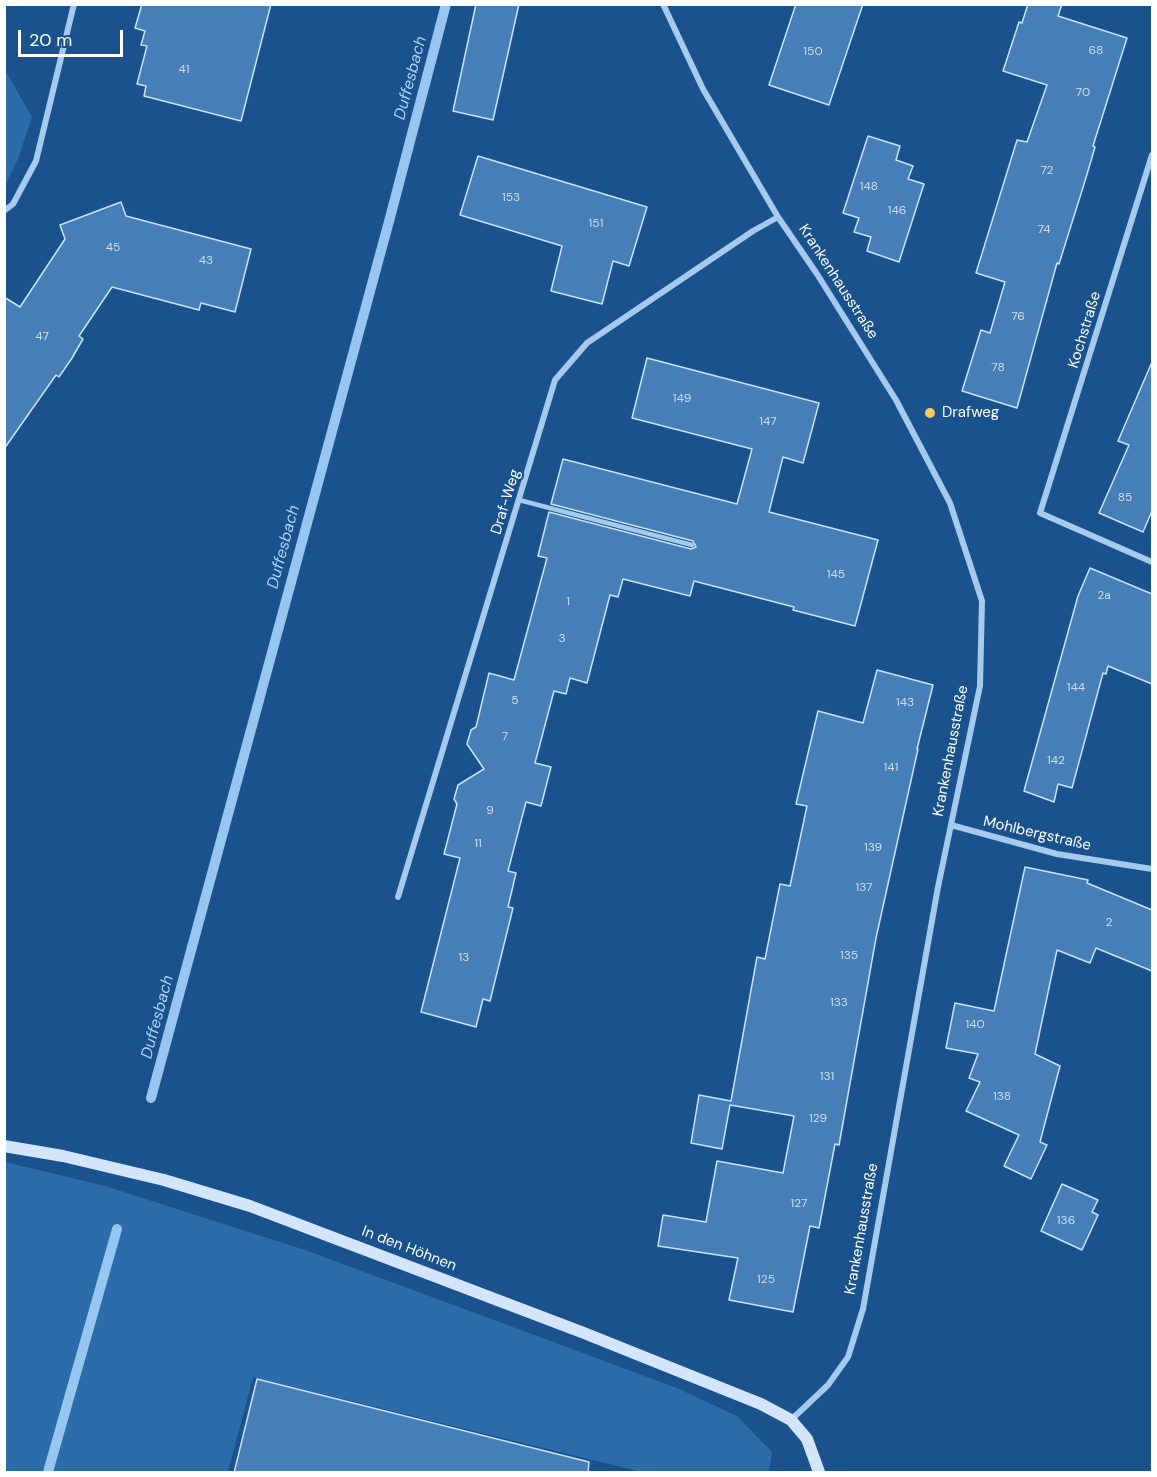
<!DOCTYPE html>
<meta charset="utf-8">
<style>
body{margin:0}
#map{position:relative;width:1157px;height:1477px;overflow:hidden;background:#19528d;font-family:"DM Sans",sans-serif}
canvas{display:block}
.frame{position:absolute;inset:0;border:6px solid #fff;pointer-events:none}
.scale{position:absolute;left:18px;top:30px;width:105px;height:27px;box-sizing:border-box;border:3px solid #fff;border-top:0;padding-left:8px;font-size:18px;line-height:21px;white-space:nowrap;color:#fff;-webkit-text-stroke:4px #19528d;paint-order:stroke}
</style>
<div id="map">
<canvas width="1157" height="1477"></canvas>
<div class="frame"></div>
<div class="scale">20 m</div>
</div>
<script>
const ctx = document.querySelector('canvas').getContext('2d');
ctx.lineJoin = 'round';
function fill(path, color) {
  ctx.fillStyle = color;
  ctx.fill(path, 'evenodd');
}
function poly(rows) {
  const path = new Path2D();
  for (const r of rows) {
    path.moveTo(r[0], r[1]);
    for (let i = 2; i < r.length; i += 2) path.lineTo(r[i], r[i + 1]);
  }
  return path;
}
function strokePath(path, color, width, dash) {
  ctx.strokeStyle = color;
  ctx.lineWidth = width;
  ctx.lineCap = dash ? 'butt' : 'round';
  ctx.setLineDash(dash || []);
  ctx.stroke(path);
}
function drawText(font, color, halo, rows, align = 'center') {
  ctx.font = font + ' "DM Sans",sans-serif';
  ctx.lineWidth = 4.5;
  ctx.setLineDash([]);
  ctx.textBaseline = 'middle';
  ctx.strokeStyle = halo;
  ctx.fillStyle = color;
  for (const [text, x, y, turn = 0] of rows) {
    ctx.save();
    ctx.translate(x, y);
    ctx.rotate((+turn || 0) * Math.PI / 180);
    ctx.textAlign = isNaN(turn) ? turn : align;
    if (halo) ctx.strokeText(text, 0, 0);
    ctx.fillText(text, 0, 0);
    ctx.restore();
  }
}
fill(poly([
 [5,70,32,117,18,159,5,186],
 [5,1162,105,1186,308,1251,677,1388,737,1416,772,1452,769,1472,642,1472,253,1377,228,1472,5,1472]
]), '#2c6cab');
strokePath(poly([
 [151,1098,391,214,446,4],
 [48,1472,117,1229]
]), '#97c6f1', 10);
const building = poly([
 [142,4,271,4,241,121,144,96,146,86,137,84,147,46,141,45,145,31,135,28,142,4],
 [476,4,519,4,493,120,453,111,476,4],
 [796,4,863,4,829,105,769,85,796,4],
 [1028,4,1062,4,1058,16,1127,38,1093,146,1095,147,1085,181,1059,264,1057,263,1017,408,962,391,981,330,990,333,1005,282,976,273,1017,140,1027,142,1047,85,1003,71,1019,22,1022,23,1028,4],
 [868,136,900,146,896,160,913,166,908,179,924,184,899,262,867,251,871,237,854,232,859,218,843,213,868,136],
 [478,156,647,207,629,266,613,261,602,304,551,291,562,246,460,215,478,156],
 [121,202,126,216,251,249,235,312,201,303,199,310,112,287,79,336,83,339,72,358,59,377,56,375,4,449,4,297,20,307,65,239,60,225,121,202],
 [647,358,819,403,803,463,783,457,769,512,878,540,855,626,793,610,794,607,694,581,690,596,623,579,618,597,610,595,587,683,570,678,566,694,554,691,535,763,551,767,541,806,526,802,508,871,516,873,508,907,513,908,490,1001,483,999,476,1027,421,1012,460,858,444,854,457,804,454,799,458,785,484,769,467,744,471,730,476,727,489,673,514,680,547,558,538,556,549,512,691,549,696,547,693,541,551,504,563,459,737,504,752,449,632,418,647,358],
 [1152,362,1152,511,1143,532,1099,513,1129,445,1118,441,1152,362],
 [1090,568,1152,594,1152,684,1108,666,1106,674,1103,673,1072,788,1058,784,1054,802,1024,791,1078,596,1090,568],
 [877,670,933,685,917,749,918,749,876,938,839,1145,835,1144,819,1228,810,1226,793,1312,729,1300,738,1258,658,1246,663,1215,706,1222,717,1161,783,1173,794,1116,730,1105,722,1149,691,1143,699,1095,731,1101,757,957,765,959,780,884,790,886,807,806,796,804,818,711,863,723,877,670],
 [1025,867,1088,880,1087,883,1152,910,1152,971,1096,948,1090,963,1057,950,1035,1054,1060,1066,1040,1142,1047,1145,1031,1179,1004,1166,1019,1135,966,1111,980,1082,969,1078,978,1054,946,1048,955,1003,994,1011,1025,867],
 [1062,1184,1098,1200,1092,1212,1098,1215,1082,1250,1041,1231,1062,1184],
 [257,1379,589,1462,588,1473,234,1473,257,1379]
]);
fill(building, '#467eb7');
strokePath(building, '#cbe3fa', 1.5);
strokePath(poly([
 [519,500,692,545]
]), '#a5caee', 4.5);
strokePath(poly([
 [663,4,703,89,778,217,817,274,896,400,950,503,982,601,980,686,938,887,863,1309,848,1357,828,1385,791,1420],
 [1152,155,1040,513,1152,562],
 [4,211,13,204,36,161,74,4],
 [951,825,1057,854,1152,869],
 [398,897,555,380,587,343,753,231,778,217]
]), '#a5caee', 6);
strokePath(poly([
 [4,1146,63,1156,164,1180,250,1206,584,1333,761,1404,791,1420,807,1439,819,1472]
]), '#d2e5fa', 12);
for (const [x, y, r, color] of [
 [930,413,6,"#ffc962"]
]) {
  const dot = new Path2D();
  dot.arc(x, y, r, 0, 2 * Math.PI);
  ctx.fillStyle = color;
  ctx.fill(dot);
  strokePath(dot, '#19528d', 2);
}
drawText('12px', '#d1dfed', null, [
 ["68",1096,51],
 ["150",813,52],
 ["41",184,70],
 ["70",1083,93],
 ["72",1047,171],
 ["148",869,187],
 ["153",511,198],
 ["146",897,211],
 ["151",596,224],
 ["74",1044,230],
 ["45",113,248],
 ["43",206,261],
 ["76",1018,317],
 ["47",42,337],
 ["78",998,368],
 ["149",682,399],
 ["147",768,422],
 ["85",1125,498],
 ["145",836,575],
 ["2a",1104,596],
 ["1",568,602],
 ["3",562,639],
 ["144",1076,688],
 ["5",515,701],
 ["143",905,703],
 ["7",505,737],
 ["142",1056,761],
 ["141",891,768],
 ["9",490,811],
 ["11",478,844],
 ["139",873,848],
 ["137",864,888],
 ["2",1109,923],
 ["135",849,956],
 ["13",464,958],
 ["133",839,1003],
 ["140",975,1025],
 ["131",827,1077],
 ["138",1002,1097],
 ["129",818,1119],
 ["127",799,1204],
 ["136",1066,1221],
 ["125",766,1280]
]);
drawText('15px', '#fff', '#19528d', [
 ["Krankenhausstraße",838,282,57],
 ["Kochstraße",1085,330,-73],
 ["Draf-Weg",506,502,-73],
 ["Krankenhausstraße",951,751,-79],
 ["Mohlbergstraße",1037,834,13],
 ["Krankenhausstraße",862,1229,-80],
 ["In den Höhnen",409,1249,21]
]);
drawText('15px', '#fff', '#19528d', [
 ["Drafweg",942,413]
], 'left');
drawText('italic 16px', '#b0d4f5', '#19528d', [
 ["Duffesbach",411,78,-75],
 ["Duffesbach",284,547,-75],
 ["Duffesbach",158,1017,-75]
]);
</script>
